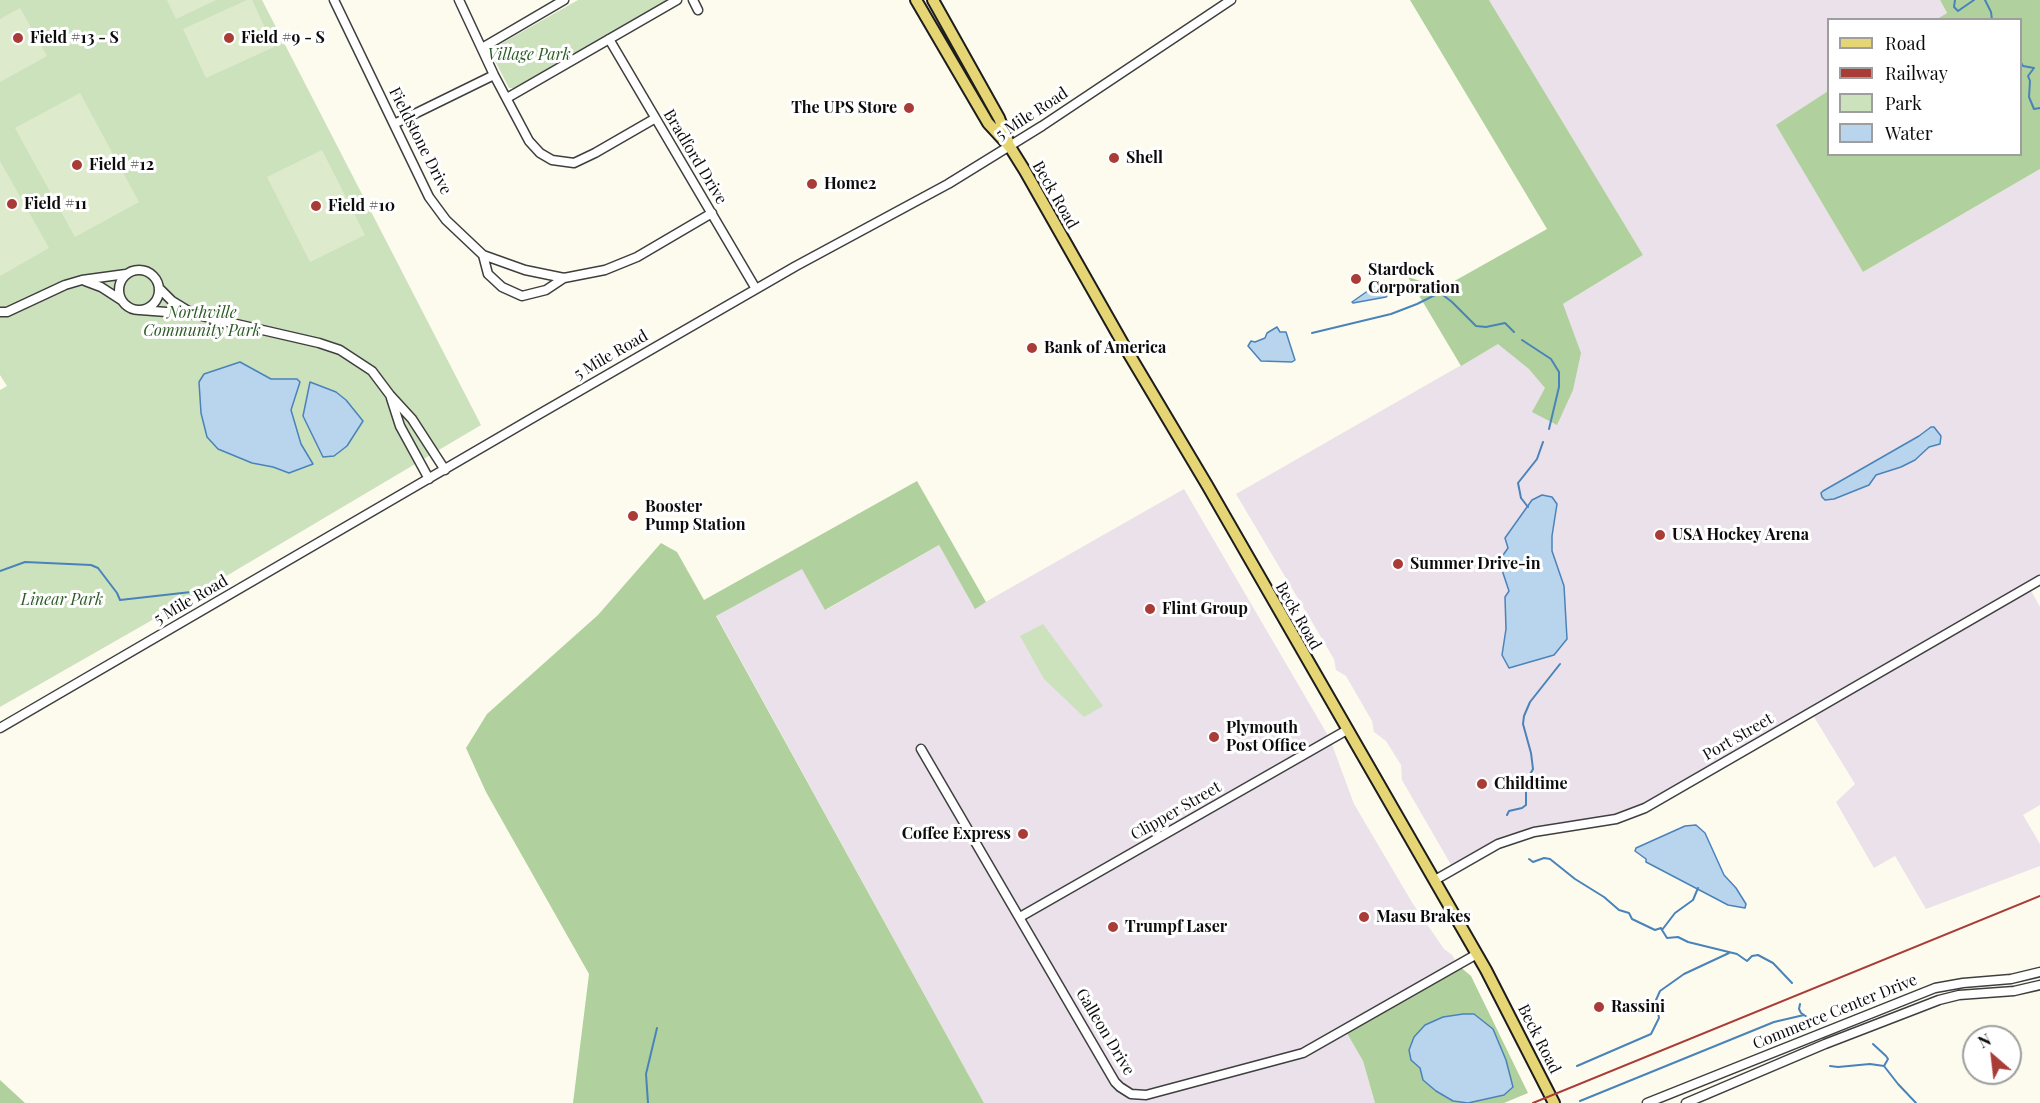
<!DOCTYPE html>
<style>
body{margin:0}
#map{position:relative;width:2040px;height:1103px;overflow:hidden;background:#fdfbee;font-family:"Playfair Display",serif}
canvas{display:block}
.legend{position:absolute;left:1827px;top:18px;width:195px;height:138px;box-sizing:border-box;background:#fff;border:2px solid #9e9e9e;margin:0;padding:8px 10px;list-style:none;font-size:18px;color:#0c0c0c}
.legend li{display:flex;align-items:center;gap:12px;height:30px}
.legend b{width:30px;border:2px solid #9e9e9e}
.north{position:absolute;left:1962px;top:1025px;width:60px;height:60px;box-sizing:border-box;background:#fff;border:2px solid #9e9e9e;border-radius:50%;rotate:332deg;font-size:16px;font-weight:700;line-height:24px;text-align:center;color:#0c0c0c}
.north::after{content:'';display:block;margin:auto;width:21px;height:27px;background:#a93c37;clip-path:polygon(50% 0,100% 100%,50% 72%,0 100%)}
</style>
<div id="map">
<canvas width="2040" height="1103"></canvas>
<ul class="legend">
<li><b style="height:8px;background:#e6d574"></b>Road</li>
<li><b style="height:8px;background:#a93c37"></b>Railway</li>
<li><b style="height:16px;background:#cce2bc"></b>Park</li>
<li><b style="height:16px;background:#b9d5ed"></b>Water</li>
</ul>
<div class="north">N</div>
</div>
<script>
const ctx = document.querySelector('canvas').getContext('2d');
ctx.lineJoin = 'round';
function fill(path, color) {
  ctx.fillStyle = color;
  ctx.fill(path, 'evenodd');
}
function poly(rows) {
  const path = new Path2D();
  for (const r of rows) {
    if (r.length === 3) {
      path.moveTo(r[0] + r[2], r[1]);
      path.arc(r[0], r[1], r[2], 0, 2 * Math.PI);
      continue;
    }
    path.moveTo(r[0], r[1]);
    for (let i = 2; i < r.length; i += 2) path.lineTo(r[i], r[i + 1]);
  }
  return path;
}
function strokePath(path, color, width, dash) {
  ctx.strokeStyle = color;
  ctx.lineWidth = width;
  ctx.lineCap = dash ? 'butt' : 'round';
  ctx.setLineDash(dash || []);
  ctx.stroke(path);
}
function drawText(font, color, halo, rows, align = 'center') {
  ctx.font = font + ' "Playfair Display",serif';
  ctx.lineWidth = 6;
  ctx.setLineDash([]);
  ctx.textBaseline = 'middle';
  ctx.strokeStyle = halo;
  ctx.fillStyle = color;
  for (const [text, x, y, turn = 0] of rows) {
    ctx.save();
    ctx.translate(x, y);
    ctx.rotate((+turn || 0) * Math.PI / 180);
    ctx.textAlign = isNaN(turn) ? turn : align;
    if (halo) ctx.strokeText(text, 0, 0);
    ctx.fillText(text, 0, 0);
    ctx.restore();
  }
}
fill(poly([
 [1489,0,1940,0,1947,13,1937,19,1828,20,1828,91,1777,125,1863,272,2040,169,2040,581,2029,587,2040,607,2040,805,2023,815,2040,844,2040,866,1926,909,1895,856,1874,868,1836,802,1855,784,1811,712,1645,808,1599,822,1498,844,1454,870,1402,780,1401,765,1386,741,1374,732,1372,721,1346,676,1336,670,1334,659,1236,494,1498,344,1643,255],
 [1184,489,1330,739,1354,804,1413,904,1444,949,1452,955,1458,965,1345,1030,1363,1061,1375,1103,984,1103,716,615,802,568,826,610,939,545,975,608]
]), '#eae1ea');
fill(poly([
 [0,0,262,0,481,425,147,623,0,707,0,390,7,386,0,375],
 [578,0,671,0,518,88,509,88,492,55,495,47],
 [1043,624,1103,706,1084,717,1044,679,1020,636]
]), '#cce2bc');
fill(poly([
 [1410,0,1489,0,1643,255,1563,304,1581,353,1573,390,1557,425,1532,412,1545,388,1529,369,1498,344,1461,366,1408,277,1442,288,1547,229],
 [1940,0,2040,0,2040,169,1863,272,1776,125,1828,91,1828,154,2020,154,2020,20,1937,19,1947,13],
 [917,481,986,602,975,609,939,545,825,610,802,569,716,616,984,1103,573,1103,589,974,486,792,466,748,487,714,598,615,661,543,677,552,704,600],
 [1458,965,1471,976,1528,1093,1504,1103,1375,1103,1363,1061,1345,1030],
 [1420,1068,1504,1095,1468,1103,1423,1080],
 [0,1080,25,1103,0,1103]
]), '#b0d19d');
fill(poly([
 [167,0,216,0,176,19],
 [247,0,252,0,274,47,206,78,183,29],
 [20,8,47,56,0,82,0,19],
 [80,93,139,202,75,237,15,128],
 [322,150,365,235,310,262,267,177],
 [0,161,49,248,0,276]
]), '#ddebcc');
const water = poly([
 [1379,283,1392,291,1386,297,1353,303,1352,302,1379,283],
 [1277,327,1280,332,1286,332,1295,360,1292,362,1261,361,1248,346,1251,341,1255,342,1265,338,1267,333,1277,327],
 [240,362,271,379,297,379,300,382,291,410,301,444,313,464,289,473,273,467,252,463,218,449,207,437,201,413,199,382,204,374,240,362],
 [310,382,336,392,346,400,363,421,347,446,334,456,323,457,303,416,310,382],
 [1931,427,1934,427,1941,436,1940,444,1929,447,1915,460,1901,467,1876,475,1869,485,1834,499,1825,500,1822,497,1821,493,1823,491,1919,436,1931,427],
 [1542,495,1552,497,1557,504,1552,536,1552,551,1564,586,1567,639,1554,655,1509,668,1502,655,1506,629,1505,597,1509,591,1499,561,1508,548,1505,538,1532,500,1542,495],
 [1696,825,1705,833,1724,875,1736,888,1746,904,1745,908,1728,905,1646,862,1646,859,1635,851,1636,848,1685,826,1696,825],
 [1463,1014,1474,1014,1493,1029,1506,1060,1513,1087,1504,1095,1468,1103,1453,1101,1436,1091,1423,1080,1420,1068,1411,1060,1409,1050,1414,1037,1425,1025,1443,1017,1463,1014]
]);
fill(water, '#b9d5ed');
strokePath(water, '#4a83ba', 1.5);
strokePath(poly([
 [1955,0,1954,7,1958,11,1974,0],
 [1985,0,1991,12,1992,20],
 [2020,61,2023,66,2034,68,2028,76,2030,81,2029,97,2034,109,2040,108],
 [1312,333,1391,314,1417,304,1437,294,1443,295,1452,302,1476,326,1486,327,1505,323,1514,332],
 [1522,340,1551,359,1559,372,1559,387,1549,429],
 [1528,507,1521,498,1518,483,1537,459,1543,442],
 [0,571,25,562,91,565,98,568,117,593,120,600,200,591,209,588],
 [1507,815,1509,811,1522,808,1526,805,1526,782,1533,769,1531,753,1523,724,1524,716,1530,702,1560,664],
 [1529,859,1533,862,1544,858,1550,859,1575,879,1604,897,1619,910,1629,913,1632,919,1655,930,1661,928,1662,930],
 [1662,930,1667,938,1678,937,1688,942,1737,954,1747,961,1752,956,1758,955,1773,963,1792,983],
 [1662,930,1675,913,1693,900,1698,888],
 [1800,1004,1799,1009,1801,1013,1807,1017,1825,1019],
 [1873,1044,1886,1056,1888,1059,1884,1066],
 [1577,1066,1651,1034,1659,1018,1656,1000,1660,991,1684,974,1729,953],
 [1830,1066,1838,1067,1870,1064,1884,1066],
 [1884,1066,1898,1084,1916,1103],
 [1580,1101,1774,1022,1804,1015],
 [648,1103,646,1074,657,1028]
]), '#4a83ba', 2);
const minor = poly([
 [334,0,429,197,446,220,483,255,525,270,564,278,605,270,637,257,712,213],
 [459,0,494,75,529,141,540,153,552,160,574,163,595,153,654,119],
 [693,0,698,10],
 [609,39,756,289],
 [482,48,564,0],
 [507,98,677,0],
 [394,124,494,75],
 [483,255,488,274,502,287,522,296,546,290,564,278],
 [139,290,20],
 [85,281,101,287,121,300],
 [159,288,172,301,190,312],
 [140,310,193,314,319,343,340,350,372,371,390,395,412,419,445,470],
 [0,312,7,312,65,285,82,280,126,274],
 [391,398,400,426,429,479],
 [0,728,536,416,796,266,948,184,1042,126,1231,0],
 [921,749,1115,1082,1120,1087,1131,1094,1146,1095,1303,1053,1477,954],
 [1435,880,1498,844,1534,832,1616,819,1645,808,2040,580],
 [1020,917,1347,730],
 [1647,1103,1935,988,1963,983,2011,979,2040,972],
 [1686,1103,1825,1044,1939,1000,1959,995,2014,991,2040,985]
]);
const major = poly([
 [916,0,988,123,1010,147,1025,171,1126,349,1207,485,1486,970,1554,1103],
 [933,0,999,118,1008,141]
]);
strokePath(minor, '#3f3f3f', 11);
strokePath(major, '#1d1d1d', 14);
strokePath(minor, '#fff', 8);
strokePath(major, '#e6d574', 10);
strokePath(poly([
 [1533,1103,2040,896]
]), '#a93c37', 2);
for (const [x, y, r, color] of [
 [18,38,6,"#a93c37"],
 [229,38,6,"#a93c37"],
 [909,108,6,"#a93c37"],
 [1114,158,6,"#a93c37"],
 [77,165,6,"#a93c37"],
 [812,184,6,"#a93c37"],
 [12,204,6,"#a93c37"],
 [316,206,6,"#a93c37"],
 [1356,279,6,"#a93c37"],
 [1032,348,6,"#a93c37"],
 [633,516,6,"#a93c37"],
 [1660,535,6,"#a93c37"],
 [1398,564,6,"#a93c37"],
 [1150,609,6,"#a93c37"],
 [1214,737,6,"#a93c37"],
 [1482,784,6,"#a93c37"],
 [1023,834,6,"#a93c37"],
 [1364,917,6,"#a93c37"],
 [1113,927,6,"#a93c37"],
 [1599,1007,6,"#a93c37"]
]) {
  const dot = new Path2D();
  dot.arc(x, y, r, 0, 2 * Math.PI);
  ctx.fillStyle = color;
  ctx.fill(dot);
  strokePath(dot, '#fff', 2);
}
drawText('bold 16px', '#0c0c0c', '#fff', [
 ["Field #13 - S",30,38],
 ["Field #9 - S",241,38],
 ["The UPS Store",897,108,"right"],
 ["Shell",1126,158],
 ["Field #12",89,165],
 ["Home2",824,184],
 ["Field #11",24,204],
 ["Field #10",328,206],
 ["Stardock",1368,270],
 ["Corporation",1368,288],
 ["Bank of America",1044,348],
 ["Booster",645,507],
 ["Pump Station",645,525],
 ["USA Hockey Arena",1672,535],
 ["Summer Drive-in",1410,564],
 ["Flint Group",1162,609],
 ["Plymouth",1226,728],
 ["Post Office",1226,746],
 ["Childtime",1494,784],
 ["Coffee Express",1011,834,"right"],
 ["Masu Brakes",1376,917],
 ["Trumpf Laser",1125,927],
 ["Rassini",1611,1007]
], 'left');
drawText('italic 16px', '#2c5b26', '#fff', [
 ["Village Park",529,55],
 ["Northville",202,313],
 ["Community Park",202,331],
 ["Linear Park",62,600]
]);
drawText('16px', '#0c0c0c', '#fff', [
 ["5 Mile Road",1032,114,-33],
 ["Fieldstone Drive",420,141,63],
 ["Bradford Drive",695,157,59],
 ["Beck Road",1055,195,60],
 ["5 Mile Road",611,355,-30],
 ["5 Mile Road",191,600,-30],
 ["Beck Road",1298,616,60],
 ["Port Street",1738,737,-30],
 ["Clipper Street",1176,811,-30],
 ["Commerce Center Drive",1835,1012,-22],
 ["Galleon Drive",1105,1032,59],
 ["Beck Road",1539,1039,63]
]);
</script>
